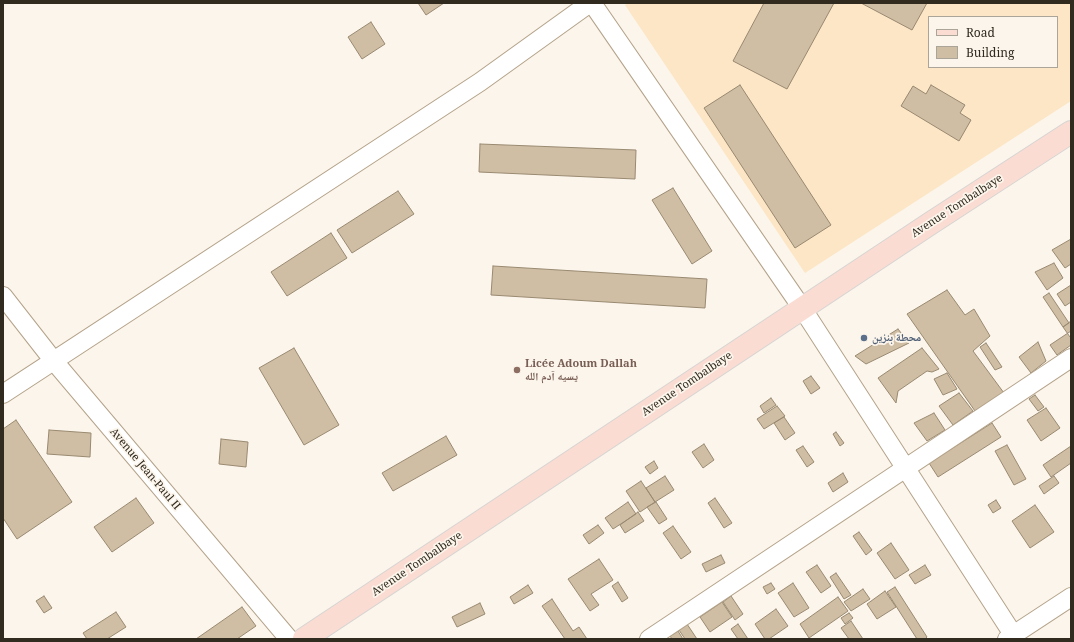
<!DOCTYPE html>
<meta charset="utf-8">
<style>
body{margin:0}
#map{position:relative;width:1074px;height:642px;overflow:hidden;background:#fcf5eb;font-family:"Noto Serif",serif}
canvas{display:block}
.frame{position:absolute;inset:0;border:4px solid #302a1f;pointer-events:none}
.legend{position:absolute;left:928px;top:16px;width:130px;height:52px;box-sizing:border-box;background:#fcf5eb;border:1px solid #aaa499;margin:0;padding:5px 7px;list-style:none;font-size:12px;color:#302a1f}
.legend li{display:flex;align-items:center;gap:8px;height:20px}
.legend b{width:20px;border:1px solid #aaa499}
</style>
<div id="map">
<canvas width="1074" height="642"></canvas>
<div class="frame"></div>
<ul class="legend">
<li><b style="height:5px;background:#fadcd3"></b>Road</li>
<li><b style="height:11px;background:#cfbea4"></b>Building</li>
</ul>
</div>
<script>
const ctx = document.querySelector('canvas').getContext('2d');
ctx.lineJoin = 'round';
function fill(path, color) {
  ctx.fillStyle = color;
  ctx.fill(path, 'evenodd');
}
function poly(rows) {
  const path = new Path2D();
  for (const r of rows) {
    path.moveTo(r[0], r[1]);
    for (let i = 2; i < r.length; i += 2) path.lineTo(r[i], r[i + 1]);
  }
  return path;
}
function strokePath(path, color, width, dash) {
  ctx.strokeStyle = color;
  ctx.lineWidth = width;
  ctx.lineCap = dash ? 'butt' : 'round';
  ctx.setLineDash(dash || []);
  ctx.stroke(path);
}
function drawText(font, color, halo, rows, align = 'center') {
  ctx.font = font + ' "Noto Serif","Noto Naskh Arabic",serif';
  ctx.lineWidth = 3.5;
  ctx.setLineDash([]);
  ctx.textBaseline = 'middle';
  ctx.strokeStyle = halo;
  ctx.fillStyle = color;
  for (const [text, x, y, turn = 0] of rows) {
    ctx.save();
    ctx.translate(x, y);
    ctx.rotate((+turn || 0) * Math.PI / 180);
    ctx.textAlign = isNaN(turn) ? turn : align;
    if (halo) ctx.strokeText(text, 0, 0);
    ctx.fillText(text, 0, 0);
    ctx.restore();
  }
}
fill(poly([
 [628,3,1071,3,1071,101,805,273,625,5],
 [929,17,1057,17,1057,67,929,67]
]), '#fce6c5');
const building = poly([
 [418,3,444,3,426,15,418,3],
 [764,3,834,3,787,89,733,61,764,3],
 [861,3,927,3,912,30,861,3],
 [371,22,385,44,362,59,348,37,371,22],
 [740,85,831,225,795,248,704,108,740,85],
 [931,85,965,105,960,113,971,120,959,141,901,106,913,86,926,94,931,85],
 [480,144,636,150,635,179,479,172,480,144],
 [673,188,712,251,692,264,652,200,673,188],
 [398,191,414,214,352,253,337,230,398,191],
 [331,233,347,258,287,296,271,272,331,233],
 [1071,239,1071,264,1065,268,1052,250,1071,239],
 [1054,263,1063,278,1047,290,1035,272,1054,263],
 [493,266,707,279,705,308,491,295,493,266],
 [1071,285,1071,302,1065,306,1057,294,1071,285],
 [947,290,965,315,974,309,990,336,973,351,1004,393,975,411,907,314,947,290],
 [1049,293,1069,323,1063,327,1043,297,1049,293],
 [1071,321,1071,337,1070,337,1063,327,1071,321],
 [898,329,909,343,866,364,855,356,898,329],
 [1071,331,1071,345,1057,355,1050,345,1071,331],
 [1038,342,1046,361,1031,373,1019,357,1038,342],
 [986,343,1002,367,995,370,980,347,986,343],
 [294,348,339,425,304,445,259,368,294,348],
 [922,348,939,369,932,372,927,371,898,391,896,403,878,378,922,348],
 [947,373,957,389,943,395,934,379,947,373],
 [811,376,820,388,811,394,803,381,811,376],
 [959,393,973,411,953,425,939,406,959,393],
 [1035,395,1044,407,1038,411,1029,399,1035,395],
 [771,398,776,405,764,413,760,406,771,398],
 [777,406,785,416,764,429,757,419,777,406],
 [1046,408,1060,428,1041,441,1027,420,1046,408],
 [934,413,945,430,927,441,914,423,934,413],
 [784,417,795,433,785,440,774,423,784,417],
 [16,420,72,502,17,539,3,518,3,429,16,420],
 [992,423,1001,437,938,477,929,463,992,423],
 [49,430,91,433,90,457,47,454,49,430],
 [836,432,844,443,840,446,833,434,836,432],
 [446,436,457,455,393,491,382,473,446,436],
 [221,439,248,442,246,467,219,464,221,439],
 [704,444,714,460,703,468,692,452,704,444],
 [1007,445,1026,479,1014,485,995,451,1007,445],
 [803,446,814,462,807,467,796,450,803,446],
 [1071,446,1071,463,1051,477,1043,465,1071,446],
 [654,461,658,468,650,474,645,467,654,461],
 [843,473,848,482,833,492,828,483,843,473],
 [665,476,674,490,655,502,646,488,665,476],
 [1054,476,1059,483,1044,494,1039,486,1054,476],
 [641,481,655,502,640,512,626,491,641,481],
 [136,498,154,523,112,552,94,527,136,498],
 [715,498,732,523,724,528,708,503,715,498],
 [996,500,1001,508,993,513,988,505,996,500],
 [628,502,636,514,613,529,605,518,628,502],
 [656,502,667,519,659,524,647,507,656,502],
 [1035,505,1054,532,1030,548,1012,521,1035,505],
 [638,512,644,521,625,533,620,525,638,512],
 [598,525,604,533,589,544,583,535,598,525],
 [673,526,691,552,681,559,663,533,673,526],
 [859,532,872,550,866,555,853,536,859,532],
 [891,543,909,570,895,579,877,553,891,543],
 [721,555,725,563,706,572,702,564,721,555],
 [599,559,613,580,591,594,599,605,590,611,568,579,599,559],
 [817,565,831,586,821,593,806,572,817,565],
 [925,565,931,575,915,584,909,575,925,565],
 [836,573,851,595,844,599,830,577,836,573],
 [618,582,628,598,622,602,612,586,618,582],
 [771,583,775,589,767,594,763,587,771,583],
 [793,583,809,608,794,617,778,593,793,583],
 [528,585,533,593,514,604,510,597,528,585],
 [895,587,927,637,925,639,917,639,887,592,895,587],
 [863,589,870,599,851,611,844,602,863,589],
 [885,591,896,607,877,619,867,604,885,591],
 [44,596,52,608,44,613,36,601,44,596],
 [731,596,743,614,735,620,723,602,731,596],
 [838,597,848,611,809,638,800,624,838,597],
 [552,599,573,631,579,627,587,639,565,639,542,606,552,599],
 [722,602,732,617,710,632,700,617,722,602],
 [480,603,485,614,457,627,452,617,480,603],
 [242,607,256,626,237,639,196,639,242,607],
 [776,609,788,626,769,639,765,639,755,624,776,609],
 [116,612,126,627,107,639,87,639,83,633,116,612],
 [849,613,853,618,845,624,841,618,849,613],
 [851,621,863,639,849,639,841,628,851,621],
 [687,624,697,639,685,639,679,630,687,624],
 [738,624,748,639,738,639,731,629,738,624],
 [678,631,683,639,672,639,670,636,678,631]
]);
fill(building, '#cfbea4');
strokePath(building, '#998971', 1);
const minor = poly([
 [592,3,802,308,1016,639],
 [3,296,53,360,289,639],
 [3,394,480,82,590,3],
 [649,639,1071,358],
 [1007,639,1071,597]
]);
const major = poly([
 [304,639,931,223,1071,132]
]);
strokePath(minor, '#b4a38a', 20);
strokePath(major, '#d6d4d2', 24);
strokePath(minor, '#fff', 18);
strokePath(major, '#fadcd3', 22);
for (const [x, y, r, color] of [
 [864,338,4,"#5c6f8a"],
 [517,370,4,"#8d6e63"]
]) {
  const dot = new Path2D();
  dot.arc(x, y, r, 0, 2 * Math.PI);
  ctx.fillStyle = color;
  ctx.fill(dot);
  strokePath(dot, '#fcf5eb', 1.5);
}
drawText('11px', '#302a1f', '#fcf5eb', [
 ["Avenue Tombalbaye",957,206,-33],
 ["Avenue Tombalbaye",687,384,-34],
 ["Avenue Jean-Paul II",145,469,50],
 ["Avenue Tombalbaye",417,564,-34]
]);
drawText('bold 11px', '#4e5e75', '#fcf5eb', [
 ["محطة بنزين",872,338]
], 'left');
drawText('bold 11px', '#785e54', '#fcf5eb', [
 ["Licée Adoum Dallah",525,364],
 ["يسيه آدم الله",525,377]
], 'left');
</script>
